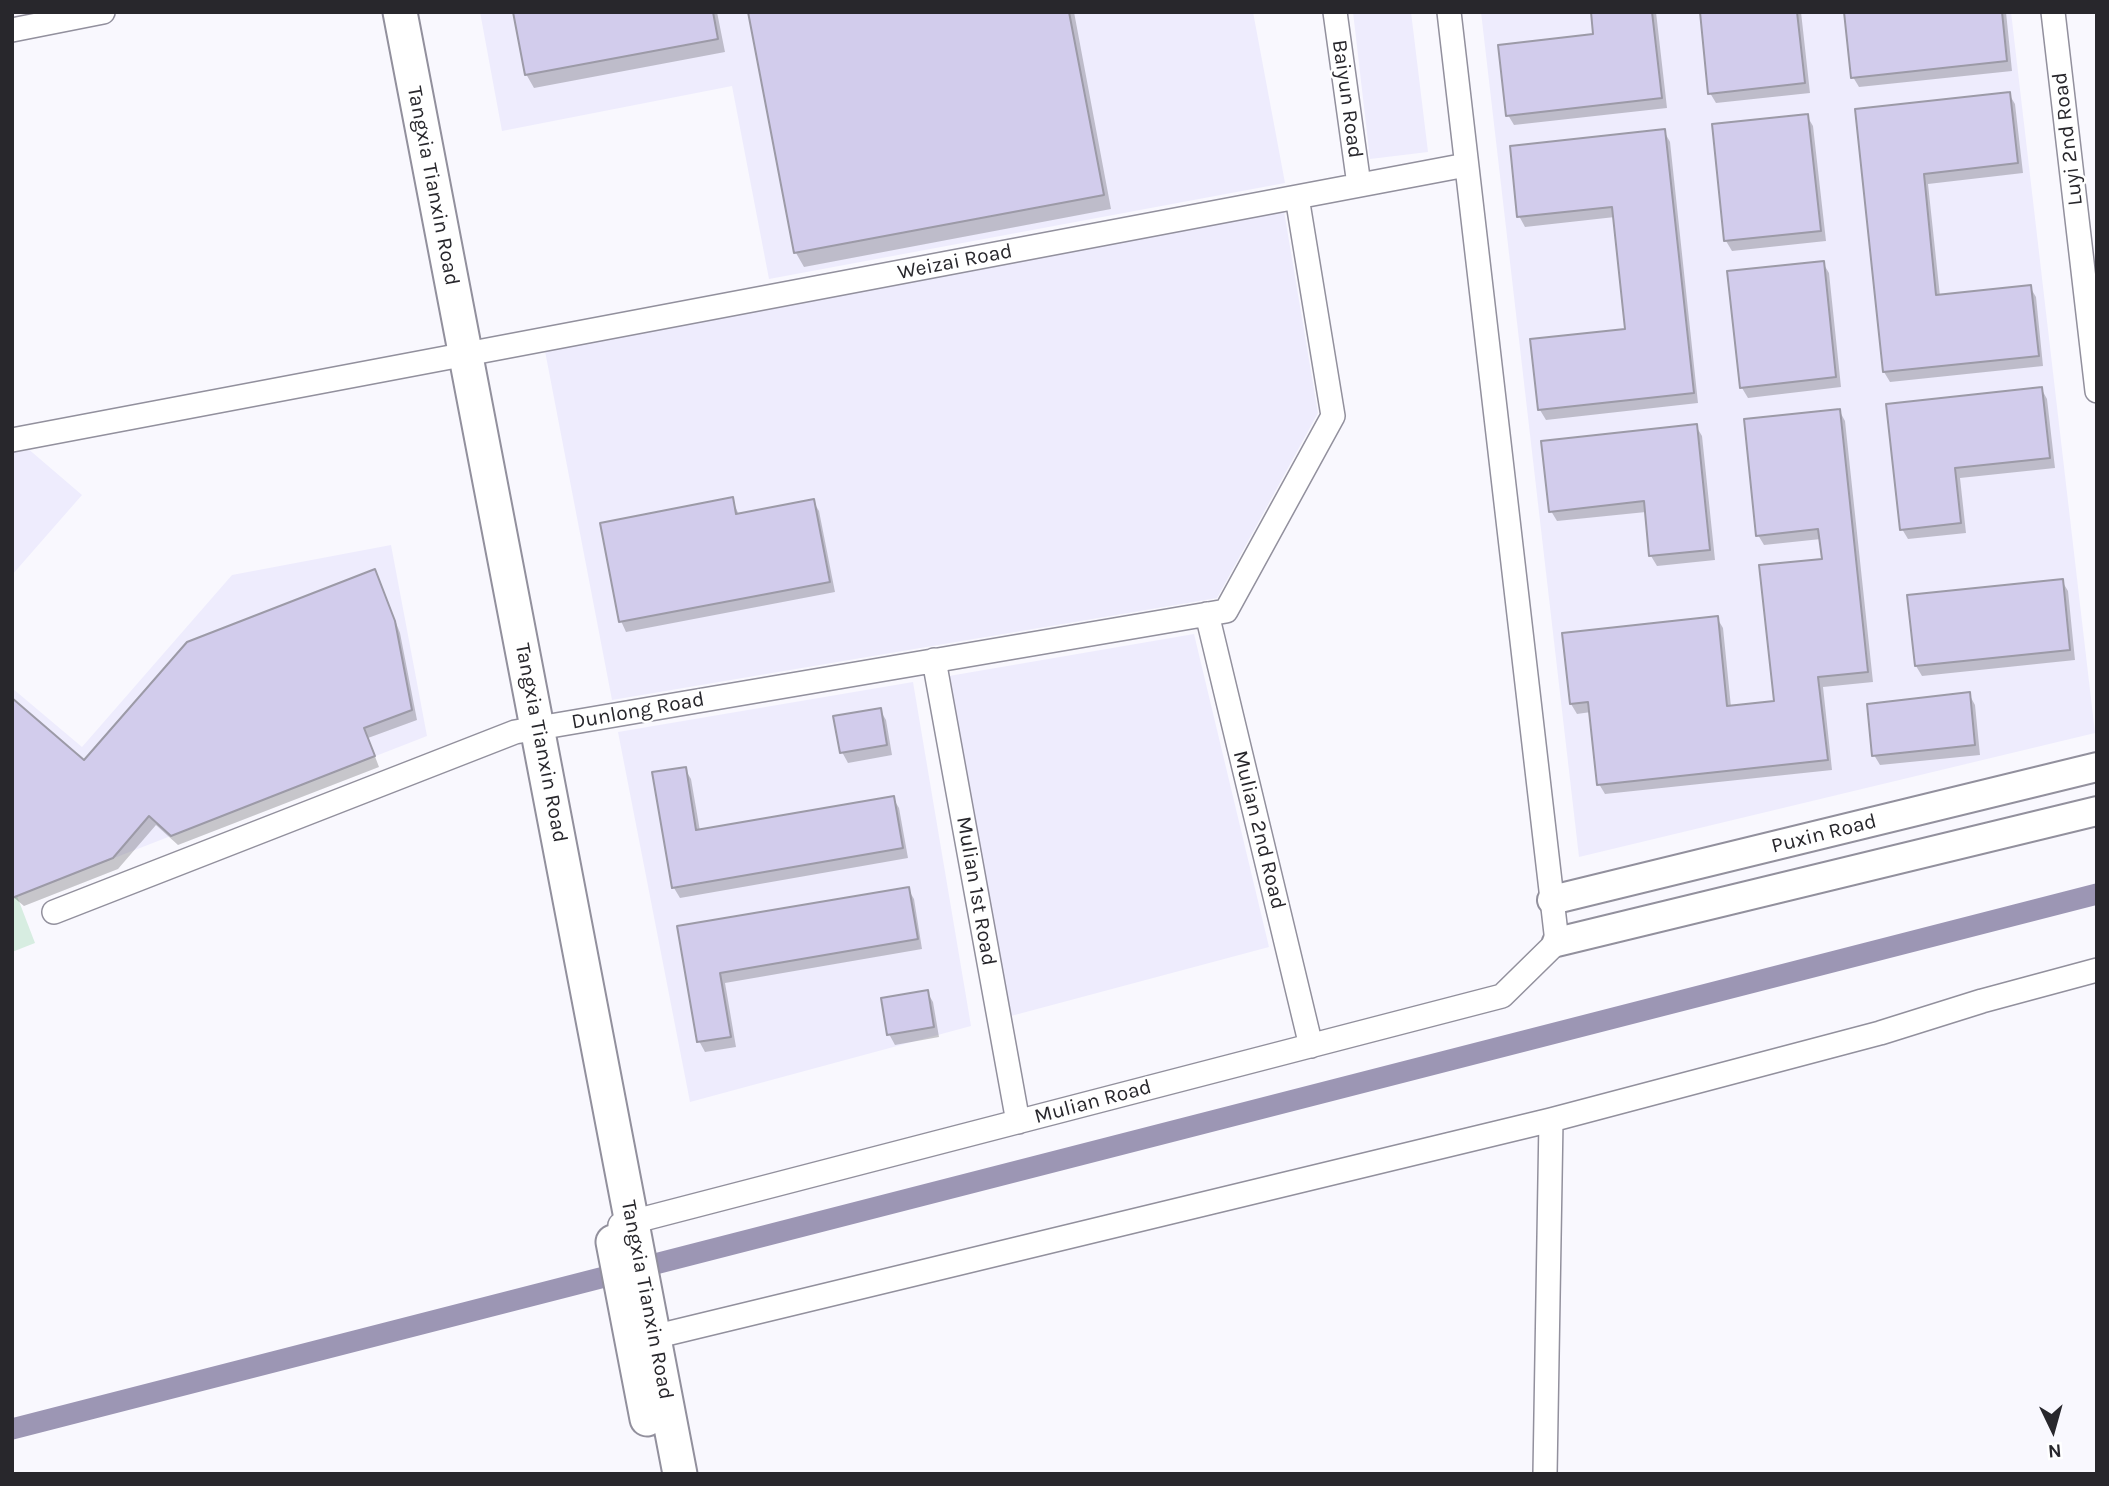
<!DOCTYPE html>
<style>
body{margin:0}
#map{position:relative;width:2109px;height:1486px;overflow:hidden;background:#f9f8fe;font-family:Karla,sans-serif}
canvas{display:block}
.frame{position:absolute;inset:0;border:14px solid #28272c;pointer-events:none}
.north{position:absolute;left:2018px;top:1395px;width:70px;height:70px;-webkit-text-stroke:5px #fff;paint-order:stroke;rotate:175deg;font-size:19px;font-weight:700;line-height:28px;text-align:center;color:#28272c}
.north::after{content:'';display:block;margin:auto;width:24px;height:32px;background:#28272c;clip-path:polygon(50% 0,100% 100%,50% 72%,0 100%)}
</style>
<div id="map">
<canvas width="2109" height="1486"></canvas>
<div class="frame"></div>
<div class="north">N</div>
</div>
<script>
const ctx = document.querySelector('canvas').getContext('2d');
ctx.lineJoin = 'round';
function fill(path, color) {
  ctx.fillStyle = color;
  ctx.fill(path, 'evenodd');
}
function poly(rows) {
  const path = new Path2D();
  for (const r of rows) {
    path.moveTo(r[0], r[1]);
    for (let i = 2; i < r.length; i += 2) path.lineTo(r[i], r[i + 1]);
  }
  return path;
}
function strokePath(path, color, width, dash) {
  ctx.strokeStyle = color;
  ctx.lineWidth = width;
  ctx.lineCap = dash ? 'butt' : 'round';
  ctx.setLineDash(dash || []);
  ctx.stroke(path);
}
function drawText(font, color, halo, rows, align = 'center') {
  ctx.font = font + ' Karla,sans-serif';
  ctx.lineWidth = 5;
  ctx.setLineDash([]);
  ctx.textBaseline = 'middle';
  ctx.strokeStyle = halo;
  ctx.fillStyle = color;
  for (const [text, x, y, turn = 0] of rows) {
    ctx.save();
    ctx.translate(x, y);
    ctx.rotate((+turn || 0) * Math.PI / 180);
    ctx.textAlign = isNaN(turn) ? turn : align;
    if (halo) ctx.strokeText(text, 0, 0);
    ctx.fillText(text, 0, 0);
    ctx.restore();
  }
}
fill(poly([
 [480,12,1253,12,1285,183,769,279,732,86,502,131],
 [1353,12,1411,12,1428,152,1370,159],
 [1481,12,2011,12,2095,733,1579,857],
 [1284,211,1318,413,1217,598,612,700,545,351],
 [12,435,82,495,12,575],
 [391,545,427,736,17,896,12,892,12,688,82,747,232,575],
 [1194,634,1269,947,1011,1016,949,676],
 [913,682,971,1026,690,1102,618,732]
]), '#eeecfd');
fill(poly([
 [12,892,17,896,35,943,12,952]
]), '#d7ede1');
fill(poly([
 [515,12,717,12,725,52,534,88,526,74],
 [750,12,1074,12,1111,209,804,267,796,253],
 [1593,12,1656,12,1667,108,1514,125,1508,115,1595,36],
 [1701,12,1801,12,1810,93,1716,103,1710,93],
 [1846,12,2006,12,2012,71,1859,87,1853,77],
 [2009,94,2015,104,2023,173,1928,184,1940,296,2030,287,2036,297,2043,366,1890,382,1884,372,1857,111],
 [1807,116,1813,126,1826,241,1732,251,1726,241],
 [1664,131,1670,142,1698,403,1546,420,1540,410,1627,330,1615,217,1525,227,1519,216],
 [1823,263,1829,273,1841,387,1748,398,1742,388],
 [2041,388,2047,399,2055,468,1960,478,1966,533,1908,539,1902,529,1888,405],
 [1839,410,1845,421,1873,682,1823,687,1832,770,1605,794,1599,784,1591,712,1577,714,1571,704,1717,618,1723,628,1731,707,1776,702,1824,560,1821,539,1764,545,1758,535],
 [1696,426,1702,436,1715,560,1657,566,1651,556,1646,512,1557,521,1551,511],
 [732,499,739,515,813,501,819,511,835,592,626,632,621,621],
 [2062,581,2068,591,2075,660,1922,676,1916,666],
 [380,582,400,633,417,720,368,738,379,767,178,845,156,825,118,869,24,906,12,896,84,763],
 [1969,694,1975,705,1980,755,1880,765,1874,755],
 [880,710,886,720,892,755,848,763,842,752],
 [685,769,691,779,700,831,893,798,899,808,908,858,680,898,674,888,654,774],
 [908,889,914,899,922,949,725,983,736,1047,705,1052,699,1041,679,927],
 [927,992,933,1002,939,1037,895,1045,889,1034]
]), '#0003');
strokePath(poly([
 [12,1429,2097,894]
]), '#9c96b4', 21);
const building = poly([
 [513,12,713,12,718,39,525,75,513,12],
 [748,12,1069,12,1104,195,794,253,748,12],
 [1591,12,1652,12,1662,98,1506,116,1498,45,1593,34,1591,12],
 [1700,12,1797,12,1805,83,1708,94,1700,12],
 [1844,12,2002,12,2007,61,1851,78,1844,12],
 [2010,92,2018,163,1924,174,1936,295,2031,285,2039,356,1883,372,1855,109,2010,92],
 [1808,114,1821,231,1724,241,1712,124,1808,114],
 [1665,129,1694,393,1538,410,1530,339,1625,329,1612,207,1517,217,1510,146,1665,129],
 [1824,261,1836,377,1740,388,1727,271,1824,261],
 [2042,387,2050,458,1955,468,1961,523,1900,530,1886,404,2042,387],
 [1840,409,1868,672,1818,677,1828,760,1597,785,1588,702,1570,704,1562,633,1718,616,1727,706,1774,701,1759,565,1822,559,1818,529,1756,536,1744,419,1840,409],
 [1697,424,1710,550,1649,556,1644,501,1549,512,1541,441,1697,424],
 [733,497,736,514,814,499,830,582,619,622,600,523,733,497],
 [375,569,395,621,412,710,364,728,375,756,171,836,149,816,113,858,12,898,12,698,84,760,187,642,375,569],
 [2063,579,2070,650,1915,666,1907,595,2063,579],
 [1970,692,1975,745,1872,756,1867,704,1970,692],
 [881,708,887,745,840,753,833,716,881,708],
 [686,767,696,830,894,796,903,848,672,888,652,772,686,767],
 [909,887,918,939,720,973,731,1037,697,1042,677,926,909,887],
 [928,990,934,1027,887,1035,881,998,928,990]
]);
fill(building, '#d2ccec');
strokePath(building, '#9c9aa7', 2);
const minor = poly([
 [1335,12,1359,185],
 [2053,12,2097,391],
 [12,30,103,12],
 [12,440,1466,165],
 [1207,614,1311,1046],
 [934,660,1018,1122],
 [54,912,515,732,1226,611,1333,416,1297,197],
 [620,1225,1502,996,1557,942,1449,12],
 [641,1340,1551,1120,1880,1033,1982,1001,2097,970],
 [1545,1474,1551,1120]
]);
const tertiary = poly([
 [1552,900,2097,767],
 [1557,942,2097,811]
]);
const secondary = poly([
 [400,12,680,1474],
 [613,1242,647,1419]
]);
strokePath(minor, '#92909d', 26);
strokePath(tertiary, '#92909d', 32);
strokePath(secondary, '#92909d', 37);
strokePath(minor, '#fff', 23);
strokePath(tertiary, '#fff', 28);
strokePath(secondary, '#fff', 33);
drawText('21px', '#28272c', '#fff', [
 ["Baiyun Road",1347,99,82],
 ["Luyi 2nd Road",2068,139,-97],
 ["Tangxia Tianxin Road",433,186,79],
 ["Weizai Road",955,262,-11],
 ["Dunlong Road",638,711,-10],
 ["Tangxia Tianxin Road",541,743,79],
 ["Mulian 2nd Road",1259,830,76],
 ["Puxin Road",1824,834,-14],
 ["Mulian 1st Road",976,891,80],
 ["Mulian Road",1093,1102,-15],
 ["Tangxia Tianxin Road",647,1300,79]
]);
</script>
